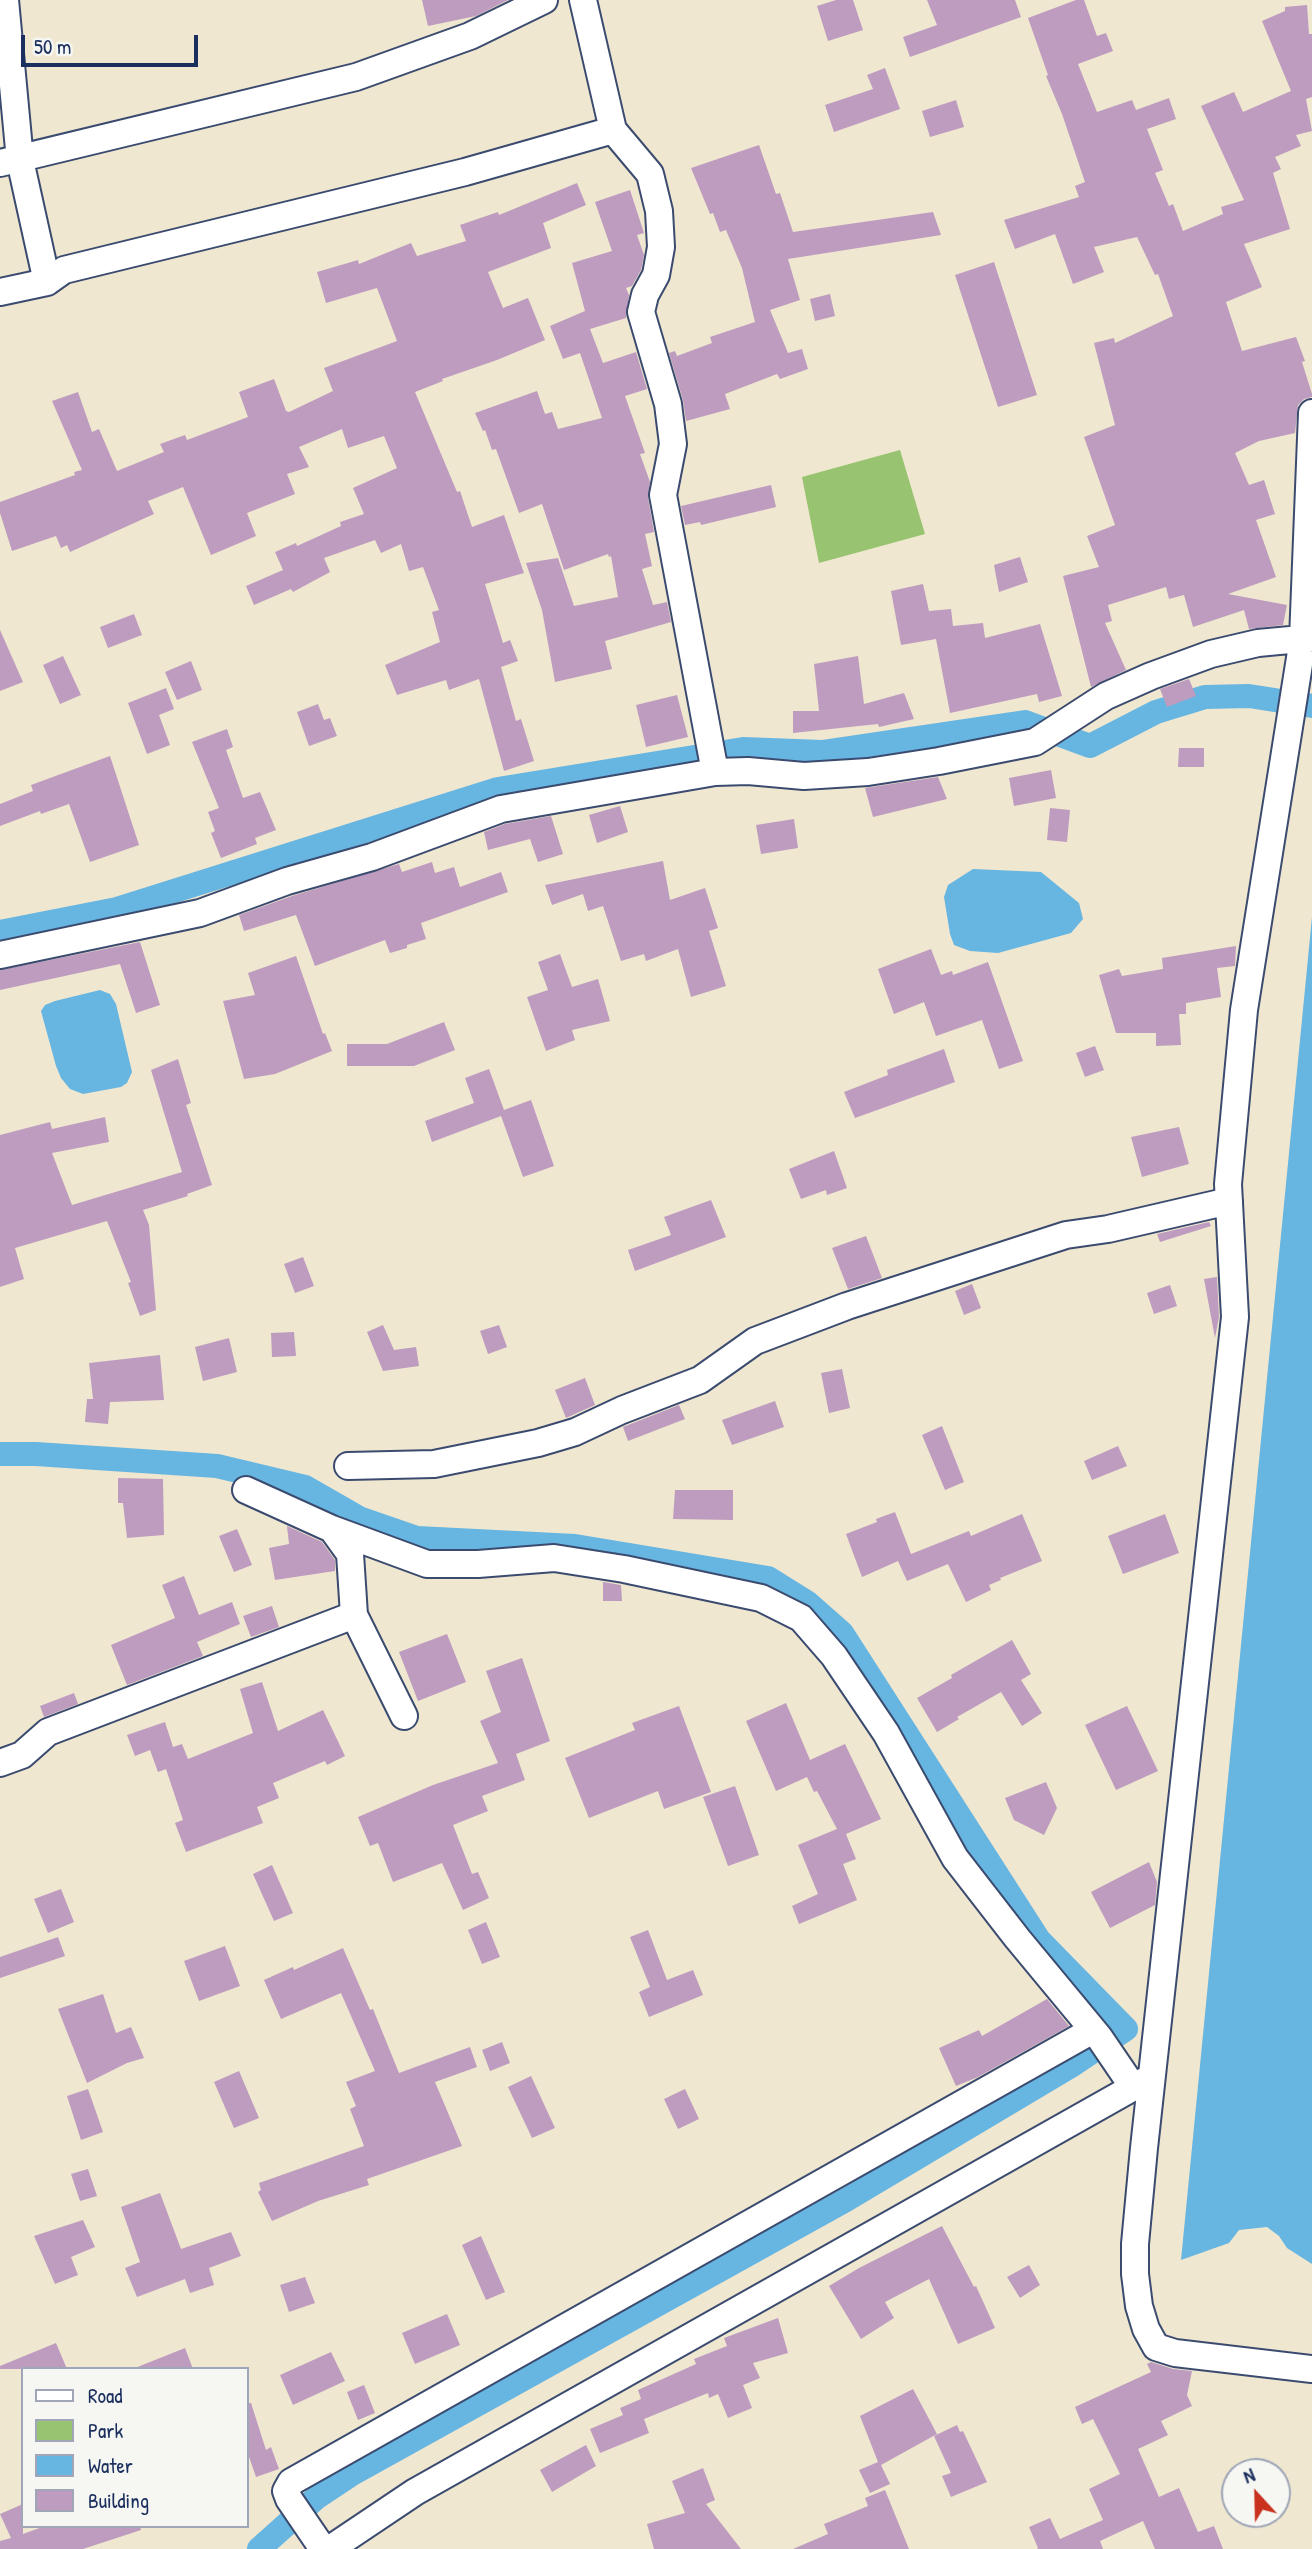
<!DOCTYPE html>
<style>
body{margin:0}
#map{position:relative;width:1312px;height:2549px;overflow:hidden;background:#f0e7d0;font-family:"Patrick Hand",sans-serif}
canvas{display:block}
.legend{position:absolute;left:21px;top:2367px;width:228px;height:161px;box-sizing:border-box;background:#f6f6f2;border:2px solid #9ea6b7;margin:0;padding:9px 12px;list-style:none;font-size:21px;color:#1b2f5e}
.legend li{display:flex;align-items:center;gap:14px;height:35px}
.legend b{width:35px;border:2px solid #9ea6b7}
.north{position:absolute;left:1221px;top:2458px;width:70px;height:70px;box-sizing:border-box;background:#f6f6f2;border:2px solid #9ea6b7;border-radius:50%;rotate:338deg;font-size:19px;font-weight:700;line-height:28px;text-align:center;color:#1b2f5e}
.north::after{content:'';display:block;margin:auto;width:24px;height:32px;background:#c8321e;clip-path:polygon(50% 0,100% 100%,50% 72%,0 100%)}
.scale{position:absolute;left:21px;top:35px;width:177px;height:32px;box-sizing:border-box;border:4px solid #1b2f5e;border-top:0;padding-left:9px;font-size:21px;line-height:24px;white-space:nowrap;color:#1b2f5e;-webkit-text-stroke:5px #f6f6f2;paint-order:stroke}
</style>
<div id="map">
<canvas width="1312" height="2549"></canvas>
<ul class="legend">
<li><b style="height:9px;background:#fff"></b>Road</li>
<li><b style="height:19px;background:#98c370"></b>Park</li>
<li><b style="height:19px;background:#67b5e1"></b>Water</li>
<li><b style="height:19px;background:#bd9cbf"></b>Building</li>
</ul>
<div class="north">N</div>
<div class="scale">50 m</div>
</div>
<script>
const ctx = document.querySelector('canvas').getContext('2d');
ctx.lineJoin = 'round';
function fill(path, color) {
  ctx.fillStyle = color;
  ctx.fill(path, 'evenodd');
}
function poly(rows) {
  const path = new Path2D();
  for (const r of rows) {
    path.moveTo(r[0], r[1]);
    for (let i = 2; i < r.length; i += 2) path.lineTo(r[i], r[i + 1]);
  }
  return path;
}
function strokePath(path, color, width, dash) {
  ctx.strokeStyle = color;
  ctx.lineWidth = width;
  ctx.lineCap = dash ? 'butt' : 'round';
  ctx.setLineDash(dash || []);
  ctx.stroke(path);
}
fill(poly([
 [900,450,925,534,819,563,802,477]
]), '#98c370');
fill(poly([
 [973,869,1041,872,1079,903,1083,919,1071,933,998,953,970,951,954,945,950,934,944,897,948,885],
 [1312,917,1312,2264,1287,2248,1279,2236,1267,2227,1239,2230,1229,2243,1181,2260],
 [100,990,110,994,116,1004,132,1072,127,1083,121,1087,83,1094,70,1089,61,1078,56,1066,41,1011,45,1005,55,1001]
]), '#67b5e1');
strokePath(poly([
 [0,932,117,909,498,789,743,749,822,752,1025,722,1090,746,1156,712,1205,697,1249,696,1312,706],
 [0,1454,36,1454,217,1466,305,1487,359,1518,417,1538,575,1546,768,1578,808,1603,842,1633,1039,1940,1126,2029,1071,2066,846,2200,352,2474,316,2498,259,2549]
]), '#67b5e1', 24);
fill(poly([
 [422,0,508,0,476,16,428,26],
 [836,0,853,0,863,30,828,41,817,6],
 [927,0,1015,0,1021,17,910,57,903,37,937,25],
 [1076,0,1084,0,1097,36,1106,33,1113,51,1078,64,1097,112,1132,100,1136,110,1169,98,1176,119,1147,129,1163,170,1155,173,1169,206,1173,204,1183,231,1223,214,1221,207,1244,200,1201,106,1234,92,1243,112,1291,91,1262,21,1285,11,1285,7,1307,5,1309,34,1312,34,1312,97,1306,99,1312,131,1296,135,1301,146,1275,157,1281,169,1273,173,1290,229,1244,244,1262,287,1226,302,1242,351,1296,337,1305,361,1302,362,1312,394,1312,397,1304,399,1298,405,1295,433,1259,441,1235,453,1249,485,1264,480,1275,514,1256,520,1276,577,1228,594,1287,605,1283,625,1249,629,1244,610,1193,627,1184,595,1169,599,1166,587,1108,605,1112,621,1105,623,1126,670,1091,687,1063,576,1099,567,1087,536,1115,525,1084,437,1115,425,1094,343,1114,338,1115,343,1173,316,1158,274,1155,275,1137,237,1094,247,1104,272,1073,284,1055,234,1015,249,1004,220,1079,197,1075,186,1085,182,1062,114,1046,76,1048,75,1028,18],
 [885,68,900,109,834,132,825,105,873,89,867,75],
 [956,100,964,127,930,137,922,111],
 [759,145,776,194,780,193,793,232,933,212,941,235,788,259,800,300,770,310,788,353,802,349,808,369,780,379,777,374,725,394,730,409,686,421,683,400,669,353,675,351,677,356,712,343,710,337,755,322,742,268,726,230,720,232,713,213,710,214,691,168],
 [577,183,586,205,543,223,551,248,488,272,503,308,528,298,545,340,497,360,442,379,443,381,415,392,457,492,460,491,472,527,504,515,524,573,485,584,503,643,510,640,518,661,501,667,516,721,521,719,534,761,504,771,479,679,449,690,446,680,397,695,385,665,440,642,432,612,439,610,423,567,409,571,401,544,381,553,375,540,324,558,330,572,293,592,291,589,254,605,246,586,283,570,275,552,296,543,297,546,341,526,340,522,364,514,353,488,397,468,384,436,348,448,342,429,299,447,309,467,287,474,295,494,247,513,256,536,211,555,183,487,148,501,154,514,70,552,67,545,61,548,56,536,12,551,0,513,0,502,75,475,74,472,82,470,52,401,78,392,92,432,99,429,117,471,164,452,160,444,185,435,187,440,248,417,239,392,274,379,286,411,289,412,333,391,324,368,397,341,377,288,326,303,317,272,358,260,359,264,411,243,417,256,466,241,460,225,498,212,499,215],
 [630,190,644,233,637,235,644,255,641,270,632,286,626,288,629,295,626,318,590,329,603,363,636,352,647,389,625,396,645,453,640,454,650,482,648,498,654,532,645,534,652,566,642,569,653,605,667,602,671,622,605,641,612,669,555,682,542,610,526,563,558,558,574,606,618,597,611,556,609,557,608,554,564,570,542,504,519,513,496,449,492,450,485,430,483,431,475,413,537,391,545,414,552,412,558,429,602,418,580,353,563,359,550,326,585,311,572,263,612,251,595,202],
 [994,262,1037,395,998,407,955,275],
 [830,294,835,316,815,321,810,299],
 [771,485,776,507,701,525,700,522,685,525,681,506],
 [1020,557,1028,582,999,592,994,565],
 [923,584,929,611,951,609,953,626,983,623,985,638,1040,624,1062,696,1039,702,1037,694,950,713,936,639,901,645,891,591],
 [134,614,142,635,108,648,100,627],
 [0,630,23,682,0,691],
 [63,656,81,695,60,704,43,665],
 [858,656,864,704,904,693,914,719,879,727,878,724,793,733,793,711,819,711,814,664],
 [191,661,202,690,177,700,165,672],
 [1189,679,1196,696,1167,707,1160,689],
 [166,688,174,709,159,715,170,745,147,754,128,703],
 [677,695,688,737,646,747,636,705],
 [318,704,324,720,330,718,337,736,309,746,297,712],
 [227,729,233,747,226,750,243,798,260,792,276,830,255,838,257,844,221,858,211,833,215,831,208,812,219,808,192,742],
 [1179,748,1204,748,1204,767,1178,767],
 [110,756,139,845,90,862,69,804,41,814,40,811,0,826,0,804,33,791,31,785],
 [1051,770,1056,798,1014,806,1009,778],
 [938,777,947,799,873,817,865,788],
 [620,806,628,832,597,843,589,815],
 [1050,808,1070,810,1067,842,1047,840],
 [551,816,563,854,538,862,530,839,488,850,484,832,505,824],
 [794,819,798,848,761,854,756,825],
 [663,861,670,900,705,888,718,928,709,931,726,986,691,997,678,949,646,961,644,954,621,961,603,906,588,911,583,894,552,905,545,885],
 [432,862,435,873,454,867,460,887,501,872,508,892,421,923,426,939,407,945,407,948,390,953,385,940,315,966,296,915,244,931,239,915,292,896,399,864,402,872],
 [140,942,160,1005,136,1013,120,964,0,990,0,970],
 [1236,946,1235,966,1217,968,1221,997,1186,1003,1186,1014,1179,1014,1181,1045,1156,1046,1156,1033,1116,1033,1099,975,1119,969,1122,976,1163,969,1162,958],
 [931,949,941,975,952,971,953,975,988,962,1023,1061,999,1069,982,1020,936,1036,924,1002,894,1014,878,969],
 [560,954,572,987,598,979,610,1021,572,1030,575,1040,546,1051,527,997,548,990,538,962],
 [296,956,323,1034,325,1033,332,1051,275,1074,244,1079,223,1001,255,995,248,973],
 [444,1022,455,1050,414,1066,347,1066,347,1044,387,1044],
 [1095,1046,1104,1070,1085,1077,1076,1053],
 [944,1049,955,1082,855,1118,844,1092,888,1075,887,1070],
 [178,1059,191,1103,186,1105,212,1185,187,1194,188,1196,143,1210,149,1225,156,1310,140,1316,128,1283,131,1282,107,1221,15,1248,24,1279,0,1287,0,1135,50,1122,52,1129,105,1117,109,1142,52,1153,72,1205,182,1172,151,1070],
 [489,1069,504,1110,531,1100,554,1166,523,1177,501,1116,432,1142,425,1121,474,1103,465,1078],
 [1179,1127,1189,1164,1142,1177,1131,1137],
 [834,1151,847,1188,827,1195,826,1190,801,1199,789,1169],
 [711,1200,726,1237,635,1271,628,1250,671,1235,664,1217],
 [1209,1222,1211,1226,1160,1242,1157,1234],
 [866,1236,882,1278,848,1289,832,1248],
 [303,1257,314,1286,295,1293,284,1264],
 [1217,1277,1219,1317,1215,1338,1204,1279],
 [972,1284,981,1308,964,1315,955,1291],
 [1170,1285,1177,1306,1154,1314,1147,1293],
 [383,1325,394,1350,416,1347,419,1366,383,1371,367,1332],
 [499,1325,507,1347,488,1354,480,1331],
 [294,1332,296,1356,272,1357,271,1333],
 [229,1338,237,1372,203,1381,195,1347],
 [160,1355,164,1400,110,1402,108,1424,85,1422,87,1399,93,1399,89,1363],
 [842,1369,850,1408,829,1413,821,1373],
 [585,1378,595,1405,566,1418,555,1390],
 [775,1401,784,1427,732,1445,722,1420],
 [679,1405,685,1419,628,1441,623,1427],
 [942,1426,964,1482,945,1490,922,1435],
 [1118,1446,1127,1466,1092,1480,1084,1461],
 [118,1478,163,1479,164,1535,127,1538,123,1503,118,1503],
 [675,1490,733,1490,733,1520,673,1519],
 [895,1512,911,1554,969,1531,971,1536,1022,1514,1042,1561,1000,1578,1001,1580,989,1585,991,1590,966,1602,948,1564,907,1581,898,1561,862,1577,846,1534,877,1522,876,1519],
 [1165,1514,1179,1553,1123,1574,1108,1536],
 [287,1526,322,1542,335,1560,335,1571,275,1580,269,1548,289,1544],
 [237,1529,252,1565,234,1572,219,1536],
 [184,1576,199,1615,232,1602,240,1624,197,1642,203,1656,127,1685,111,1645,175,1618,162,1585],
 [603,1582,621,1585,622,1601,603,1601],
 [272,1606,279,1627,251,1637,243,1616],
 [447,1634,466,1682,418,1701,399,1652],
 [1012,1640,1031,1674,1021,1680,1042,1713,1022,1726,1001,1692,957,1717,959,1719,937,1732,917,1698,952,1678,951,1675],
 [522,1658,550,1741,516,1754,525,1780,482,1796,488,1811,453,1825,472,1874,478,1872,489,1898,463,1910,442,1863,393,1882,378,1843,370,1846,358,1817,433,1785,498,1763,480,1721,501,1712,486,1671],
 [262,1682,278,1731,323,1710,345,1756,327,1765,325,1761,273,1783,279,1798,257,1807,263,1823,186,1852,175,1823,183,1820,166,1769,158,1772,150,1750,135,1756,127,1735,165,1722,173,1747,182,1744,188,1759,253,1733,240,1689],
 [74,1693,78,1704,44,1717,40,1706],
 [786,1703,810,1760,845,1744,881,1819,846,1834,856,1859,843,1864,857,1900,799,1924,792,1906,818,1894,798,1845,837,1829,817,1791,814,1792,807,1777,776,1791,746,1721],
 [679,1706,711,1792,664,1809,658,1791,589,1818,565,1758,635,1730,632,1723],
 [1127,1706,1158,1771,1116,1790,1085,1725],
 [1046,1782,1057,1808,1044,1835,1014,1820,1005,1798],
 [735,1786,759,1855,728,1866,703,1797],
 [1149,1862,1157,1882,1155,1905,1110,1928,1091,1892],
 [272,1865,293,1913,274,1921,253,1874],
 [61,1889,74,1922,48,1933,34,1899],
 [486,1922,500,1957,482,1964,468,1930],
 [648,1930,667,1980,693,1970,703,1995,649,2017,639,1992,650,1987,630,1937],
 [58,1937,65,1956,0,1978,0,1957],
 [225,1946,240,1986,199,2001,184,1961],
 [343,1948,370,2010,373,2009,399,2073,470,2047,477,2067,435,2082,462,2146,367,2179,369,2185,318,2201,272,2221,258,2192,261,2190,259,2183,364,2146,350,2109,356,2106,346,2082,375,2071,341,1993,281,2019,264,1980,293,1967,294,1970],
 [103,1994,116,2033,131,2027,144,2058,127,2063,87,2083,58,2009],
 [1047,1999,1069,2026,978,2077,956,2086,939,2048,979,2030,982,2036],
 [502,2042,510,2063,490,2071,482,2050],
 [239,2071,259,2118,234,2128,214,2082],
 [531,2076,555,2128,532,2138,508,2087],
 [88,2089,103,2132,81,2140,67,2096],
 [685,2089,699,2119,678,2129,664,2099],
 [88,2169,97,2196,80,2201,71,2174],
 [160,2193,181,2249,231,2232,241,2256,209,2268,214,2285,190,2293,185,2279,137,2297,125,2268,140,2262,121,2207],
 [83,2220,95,2247,71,2257,78,2275,55,2284,34,2236],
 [942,2226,974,2287,976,2286,995,2328,958,2344,929,2279,885,2302,894,2318,861,2339,829,2286,859,2268],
 [481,2236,505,2292,486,2300,462,2245],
 [1029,2265,1040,2285,1020,2298,1007,2277],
 [305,2277,315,2303,289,2312,280,2285],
 [447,2314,460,2345,415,2364,402,2333],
 [778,2318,788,2353,753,2363,760,2378,743,2385,752,2408,728,2418,718,2394,709,2398,708,2393,644,2419,649,2433,600,2453,590,2429,623,2415,620,2408,641,2399,638,2390,696,2364,694,2359,727,2346,724,2338],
 [56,2343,67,2369,0,2369,0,2366],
 [185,2348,193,2369,136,2369,135,2368],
 [331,2352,345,2381,293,2405,280,2375],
 [1151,2362,1173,2369,1192,2371,1187,2395,1192,2406,1161,2421,1168,2435,1138,2449,1159,2497,1179,2488,1198,2532,1214,2526,1223,2549,1155,2549,1143,2521,1100,2541,1103,2549,1037,2549,1038,2548,1029,2527,1050,2518,1060,2539,1103,2520,1089,2489,1120,2474,1093,2419,1082,2424,1075,2407,1151,2372,1147,2364],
 [364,2385,375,2413,358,2420,347,2392],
 [913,2389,937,2434,881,2465,890,2484,870,2493,859,2470,878,2462,860,2416],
 [247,2403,251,2403,266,2450,271,2447,279,2469,256,2477,247,2451],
 [957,2425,960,2432,963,2431,987,2482,951,2497,942,2476,951,2473,934,2436],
 [586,2445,596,2466,552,2492,540,2470],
 [703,2468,715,2500,706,2504,741,2549,654,2549,647,2524,685,2513,672,2481],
 [885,2490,909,2549,793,2549,828,2534,824,2524,868,2506,865,2498],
 [23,2504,23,2534,45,2526,140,2526,141,2530,83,2549,0,2549,0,2541,11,2538,0,2514]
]), '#bd9cbf');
const street = poly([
 [5,0,20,160,47,282],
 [583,0,613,130,650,174,659,211,661,247,656,275,645,295,641,312,668,404,673,444,663,495,715,772],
 [0,163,356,77,470,36,544,0],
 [0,292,47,282,64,270,465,172,613,130],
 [1312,413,1303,639,1244,1010,1228,1184,1235,1317,1144,2148,1135,2244,1135,2274,1139,2306,1146,2329,1156,2347,1175,2353,1312,2369],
 [0,955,200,913,287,881,372,857,501,809,715,772,748,771,804,776,868,772,939,761,1035,742,1106,696,1151,676,1211,654,1258,643,1312,638],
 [348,1466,434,1464,538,1443,575,1432,622,1410,700,1380,755,1341,847,1306,1066,1235,1108,1229,1229,1201],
 [246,1490,332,1529,427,1564,478,1564,554,1558,624,1569,761,1598,801,1618,834,1656,886,1733,955,1858,1017,1938,1099,2037,1133,2087],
 [354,1615,404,1716],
 [0,1763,22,1755,48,1732,354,1615,350,1554,332,1529],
 [323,2549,289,2499,286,2491,291,2482,1093,2030],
 [330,2549,415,2492,1148,2079]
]);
strokePath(street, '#3b4b6f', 30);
strokePath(street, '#fff', 26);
</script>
